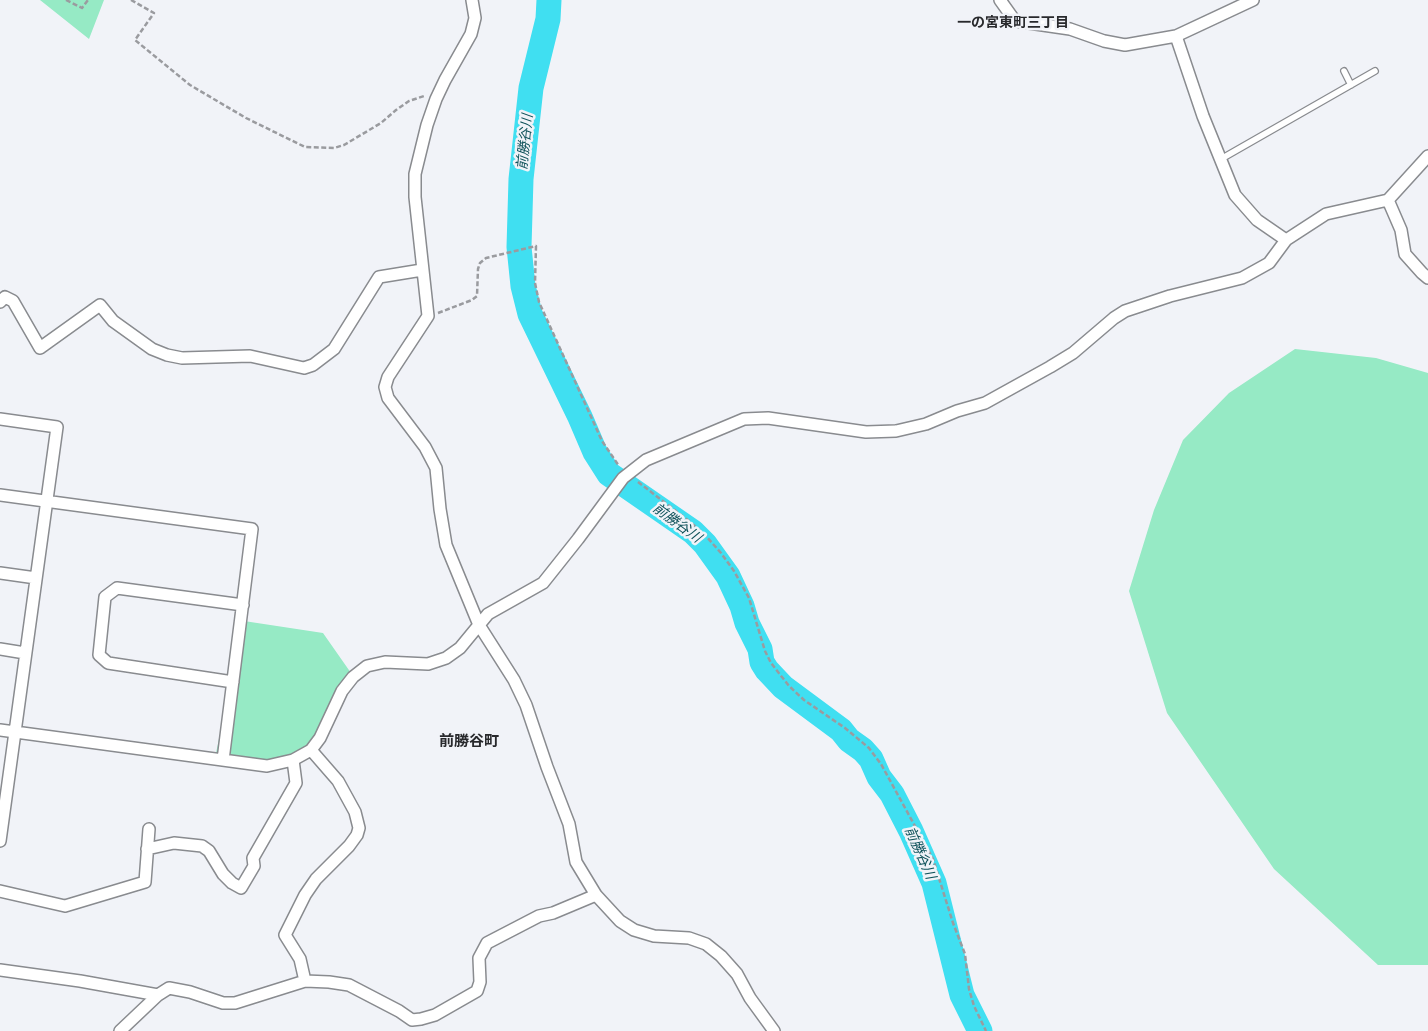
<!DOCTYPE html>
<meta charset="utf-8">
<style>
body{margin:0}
canvas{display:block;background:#f1f3f8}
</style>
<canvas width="1428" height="1031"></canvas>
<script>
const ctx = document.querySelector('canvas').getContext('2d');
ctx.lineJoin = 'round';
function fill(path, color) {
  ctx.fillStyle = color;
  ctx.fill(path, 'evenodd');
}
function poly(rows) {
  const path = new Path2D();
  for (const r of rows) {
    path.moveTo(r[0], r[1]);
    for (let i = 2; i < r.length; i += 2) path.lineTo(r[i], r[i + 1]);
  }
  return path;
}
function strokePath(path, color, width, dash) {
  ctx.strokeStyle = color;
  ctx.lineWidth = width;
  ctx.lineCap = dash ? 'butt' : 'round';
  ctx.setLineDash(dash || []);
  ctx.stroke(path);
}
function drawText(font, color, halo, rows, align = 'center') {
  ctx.font = font + ' Raleway,"Noto Sans JP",sans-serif';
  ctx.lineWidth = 5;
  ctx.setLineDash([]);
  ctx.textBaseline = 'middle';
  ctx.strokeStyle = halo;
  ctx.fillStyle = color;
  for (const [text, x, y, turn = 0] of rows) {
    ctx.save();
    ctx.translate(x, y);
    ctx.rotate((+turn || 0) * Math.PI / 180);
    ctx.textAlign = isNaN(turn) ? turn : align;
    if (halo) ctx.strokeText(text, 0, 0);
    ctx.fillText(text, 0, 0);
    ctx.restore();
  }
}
fill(poly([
 [40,0,104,0,89,39],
 [1295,349,1376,358,1428,373,1428,965,1378,965,1274,869,1167,713,1129,591,1154,510,1183,440,1229,393],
 [244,621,323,633,351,673,316,739,303,749,284,760,263,761,216,753]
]), '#96eac5');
strokePath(poly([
 [549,0,548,19,531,88,521,179,519,247,523,286,530,314,580,417,595,452,609,474,693,532,705,544,728,576,742,606,747,623,760,649,762,662,767,670,783,687,841,730,849,740,863,750,871,759,879,777,892,794,911,831,934,883,962,995,980,1031]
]), '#40dff1', 25);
const service = poly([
 [1344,71,1351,85],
 [1221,159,1375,71]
]);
const minor = poly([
 [472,0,475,18,471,34,445,80,436,99,427,125,415,174,415,197,428,316,388,377,385,387,388,398,425,447,436,468,440,509,446,545,479,625,514,680,526,705,547,767,569,824,576,862,596,895,620,921,634,930,654,936,689,938,706,944,721,956,737,974,750,998,774,1031],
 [1000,0,1015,21,1070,29,1104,41,1125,45,1176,36,1253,0],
 [1176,36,1203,116,1235,195,1257,220,1286,240],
 [1388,200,1401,230,1405,254,1422,273,1428,278],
 [0,302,5,297,13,301,40,348,100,305,113,321,152,349,167,355,182,358,250,356,304,368,313,365,334,349,379,277,422,270],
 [0,419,57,427,0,841],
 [0,495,252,529,223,760],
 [0,573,36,578],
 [0,649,25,653],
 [233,682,108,663,99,655,105,597,117,588,243,605],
 [0,730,267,766,293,760,311,750,320,738,342,691,353,677,367,666,385,662,428,664,446,658,460,648,488,614,543,583,578,539,623,478,646,460,744,419,768,418,866,432,896,431,926,424,957,411,985,403,1050,367,1073,353,1114,318,1125,311,1170,296,1242,278,1269,263,1286,240,1326,214,1388,200,1428,156],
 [147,849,174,843,202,846,209,851,223,874,232,883,241,888,254,866,253,858,296,783,293,760],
 [0,891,65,906,145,882,149,829],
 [0,970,80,981,158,995],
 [305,981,300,959,285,935,305,895,316,879,349,846,357,835,359,828,355,812,338,781,311,750],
 [120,1031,158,995,169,988,190,992,223,1003,235,1003,305,981,329,982,349,985,399,1011,412,1020,421,1019,435,1015,477,991,480,982,479,958,487,943,539,916,553,913,596,895]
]);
strokePath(service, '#898b8f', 8);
strokePath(minor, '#898b8f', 14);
strokePath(poly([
 [66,0,82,8,88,0],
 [131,0,154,13,135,40,190,85,246,118,305,147,334,148,344,145,381,123,396,110,409,101,424,96],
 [438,313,472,300,477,296,478,269,480,263,486,258,536,246,535,283,539,302,602,441,619,466],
 [638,482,689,521,706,536,721,553,734,571,749,598,765,651,771,663,789,686,804,700,845,728,869,748,881,764,933,859,953,923,965,954,969,989,974,1006,986,1031]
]), '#9a9b9f', 2.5, [5, 2.5]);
strokePath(service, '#fff', 5.5);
strokePath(minor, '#fff', 11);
drawText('bold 14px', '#28292c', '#f1f3f8', [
 ["一の宮東町三丁目",1013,23]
]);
drawText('italic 14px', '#0e5159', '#f1f3f8', [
 ["前勝谷川",525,142,-84],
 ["前勝谷川",677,523,36],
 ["前勝谷川",920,853,66]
]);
drawText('bold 15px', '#28292c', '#f1f3f8', [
 ["前勝谷町",469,741]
]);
</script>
